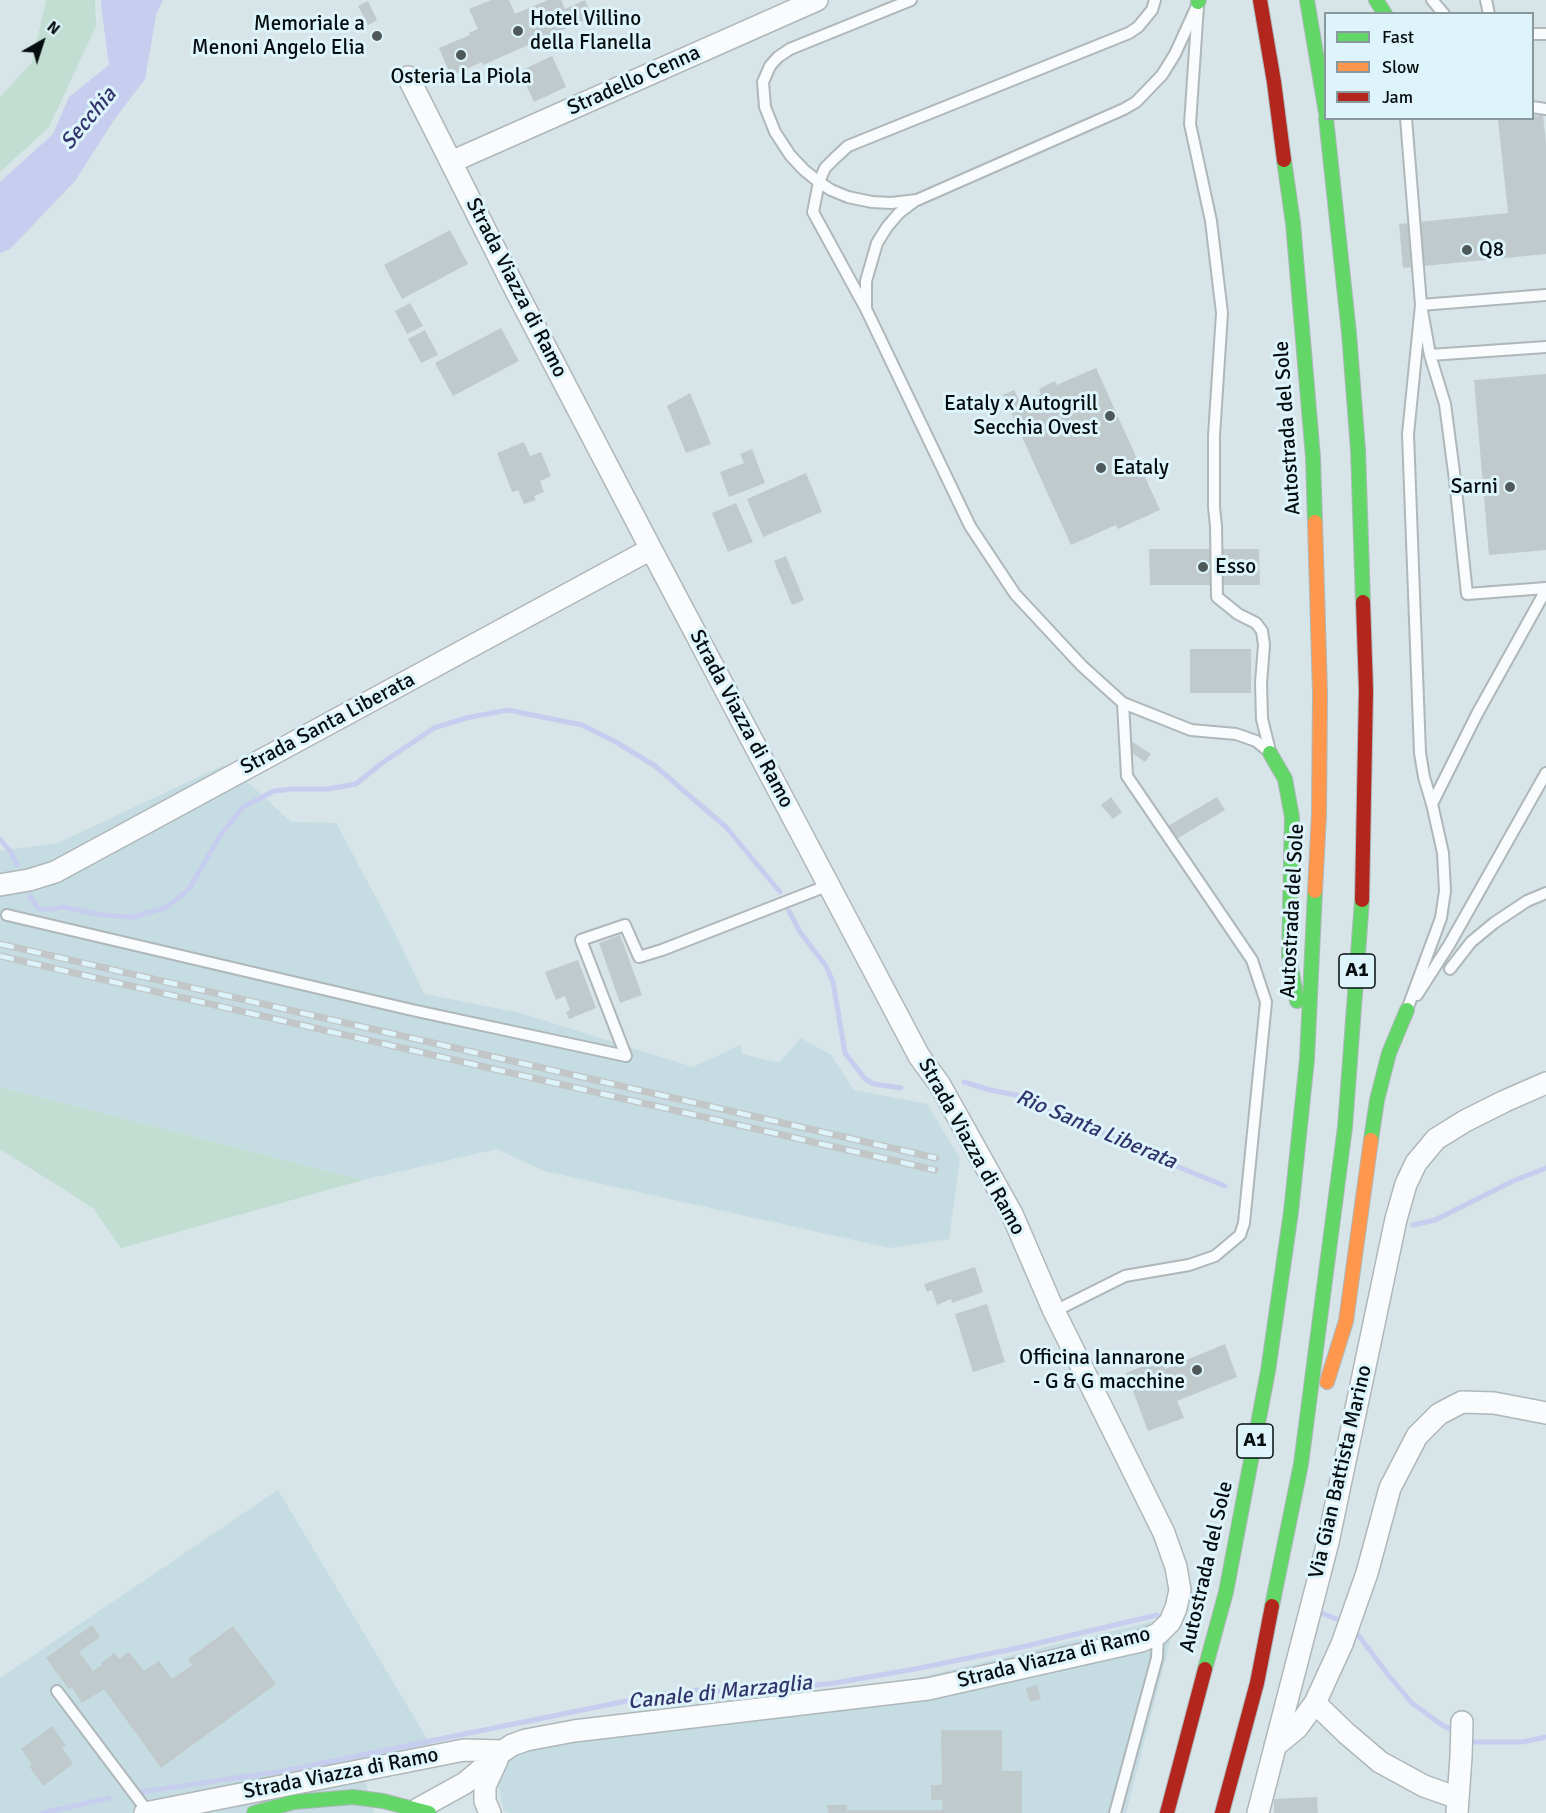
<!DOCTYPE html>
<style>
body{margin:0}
#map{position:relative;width:1546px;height:1813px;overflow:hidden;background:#d7e4e8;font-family:Signika,sans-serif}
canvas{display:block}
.legend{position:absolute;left:1324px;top:12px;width:210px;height:108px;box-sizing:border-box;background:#def4fb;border:2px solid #88989d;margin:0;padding:8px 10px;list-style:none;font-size:18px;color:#060d0f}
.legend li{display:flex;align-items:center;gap:12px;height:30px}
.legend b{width:30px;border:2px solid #88989d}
.north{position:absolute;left:12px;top:12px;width:60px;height:60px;-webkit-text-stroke:4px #def4fb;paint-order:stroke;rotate:39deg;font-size:16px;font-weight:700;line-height:24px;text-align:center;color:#060d0f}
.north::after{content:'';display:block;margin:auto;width:21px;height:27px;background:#060d0f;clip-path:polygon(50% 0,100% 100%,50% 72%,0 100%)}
</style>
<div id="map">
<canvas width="1546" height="1813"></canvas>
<ul class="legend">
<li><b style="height:8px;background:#63d668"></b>Fast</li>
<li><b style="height:8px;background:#ff974d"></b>Slow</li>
<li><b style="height:8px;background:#b3261e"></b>Jam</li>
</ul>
<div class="north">N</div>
</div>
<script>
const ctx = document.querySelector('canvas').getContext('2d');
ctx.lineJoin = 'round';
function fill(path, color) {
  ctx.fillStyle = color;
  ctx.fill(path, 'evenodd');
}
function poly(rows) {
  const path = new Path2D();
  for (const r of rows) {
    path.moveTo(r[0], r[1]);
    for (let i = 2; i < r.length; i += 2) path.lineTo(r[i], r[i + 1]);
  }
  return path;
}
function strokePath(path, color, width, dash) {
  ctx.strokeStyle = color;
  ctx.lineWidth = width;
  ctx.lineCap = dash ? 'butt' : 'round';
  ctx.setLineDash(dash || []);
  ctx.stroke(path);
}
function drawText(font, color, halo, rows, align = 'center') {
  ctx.font = font + ' Signika,sans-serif';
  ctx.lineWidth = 6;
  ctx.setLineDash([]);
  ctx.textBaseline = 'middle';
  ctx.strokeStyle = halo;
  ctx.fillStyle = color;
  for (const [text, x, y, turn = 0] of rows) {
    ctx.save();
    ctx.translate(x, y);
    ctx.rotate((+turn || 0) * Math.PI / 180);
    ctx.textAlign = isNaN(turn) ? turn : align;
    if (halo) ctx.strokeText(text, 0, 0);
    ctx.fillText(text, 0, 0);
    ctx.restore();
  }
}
fill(poly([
 [224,765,252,786,291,822,336,823,395,933,424,994,520,1013,693,1067,741,1045,742,1054,779,1063,801,1038,831,1055,854,1090,927,1104,960,1158,949,1239,890,1248,544,1171,497,1149,363,1180,0,1087,0,851,58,843],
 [278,1490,432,1747,360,1761,374,1813,0,1813,0,1678],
 [1159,1620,1171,1638,1126,1813,509,1813,504,1811,496,1776,513,1735,730,1701,901,1682]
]), '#c5dce3');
fill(poly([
 [46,0,95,0,96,26,49,127,0,172,0,97,32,62],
 [0,1087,363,1180,121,1248,93,1208,0,1149]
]), '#c2ded3');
fill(poly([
 [102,0,163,0,156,15,145,79,114,120,75,181,10,249,0,253,0,182,53,134,69,97,109,65,101,5]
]), '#c6cdee');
strokePath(poly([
 [0,839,11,852,17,865],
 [30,897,39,909,51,909,64,907,102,915,133,917,167,907,189,889,220,836,243,807,274,791,292,789,327,789,356,784,382,763,434,728,466,718,508,710,582,725,616,742,655,766,726,827,780,892],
 [789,911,800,932,826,966,833,982,845,1053,865,1079,874,1084,901,1088],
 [964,1082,990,1090,1021,1096,1056,1116,1096,1129,1127,1146,1225,1186],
 [1413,1225,1435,1220,1513,1181,1546,1168],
 [1321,1613,1337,1619],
 [1359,1636,1389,1676,1412,1703,1442,1725,1457,1733],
 [1468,1739,1473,1742,1522,1742,1546,1737],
 [141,1792,283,1771,661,1694,697,1690,743,1692,771,1690,835,1683,915,1669,1022,1647,1157,1615],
 [43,1813,109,1798]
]), '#c6cdee', 5);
fill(poly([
 [491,0,509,0,515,14,548,0,561,0,565,9,585,0,592,17,483,65,482,62,451,76,439,48,470,35,469,33,478,29,469,9],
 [368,1,377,20,368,25,358,6],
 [552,56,566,87,534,102,520,71],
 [1543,115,1546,144,1546,254,1403,268,1399,224,1508,213,1498,120,1533,118,1533,116],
 [450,230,468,264,402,299,384,265],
 [410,303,423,326,407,334,395,311],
 [501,328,519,361,453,396,435,363],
 [425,330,438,355,421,363,408,339],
 [1096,368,1160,510,1118,529,1116,525,1071,545,1003,395,1014,390,1021,404,1041,394,1039,389,1055,381,1057,385],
 [1546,374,1546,550,1489,555,1474,380],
 [690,393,711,444,686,453,667,406],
 [524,442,530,456,541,452,551,476,540,481,544,492,534,496,536,500,524,504,518,490,512,492,497,453],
 [752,449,765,483,729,497,720,472,744,463,740,454],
 [806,473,822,512,763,537,747,499],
 [736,503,753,542,728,552,712,513],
 [1149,549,1259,549,1260,585,1150,585],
 [786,556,804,600,792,605,774,561],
 [1190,649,1251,649,1251,693,1190,693],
 [1131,741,1151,754,1145,762,1126,749],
 [1111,797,1122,812,1113,819,1101,805],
 [1217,797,1225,810,1175,840,1168,826],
 [620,935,642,995,620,1003,599,943],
 [578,960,596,1008,569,1019,566,1012,570,1010,565,996,556,1000,545,972],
 [975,1267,983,1292,952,1303,951,1299,937,1305,932,1290,927,1292,924,1284],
 [987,1304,1005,1362,973,1372,955,1314],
 [1225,1344,1237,1377,1177,1401,1184,1418,1148,1431,1126,1373,1161,1359,1165,1369],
 [92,1625,100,1637,79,1652,93,1671,102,1665,101,1663,114,1653,119,1659,129,1652,144,1671,159,1661,172,1679,192,1665,188,1659,233,1626,276,1684,161,1768,104,1689,82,1703,72,1687,69,1689,46,1658],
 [1037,1685,1041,1699,1030,1702,1026,1688],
 [52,1726,66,1746,62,1748,73,1764,43,1786,29,1766,32,1764,21,1749],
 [941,1730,1002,1730,1002,1771,1022,1771,1022,1813,828,1813,827,1805,847,1805,847,1810,943,1810,942,1800,931,1800,931,1785,942,1785],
 [1317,1797,1318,1813,1274,1813,1274,1799]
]), '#c0cacc');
const lane = poly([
 [911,0,790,49,778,57,770,66,763,82,765,107,775,132,790,155,804,170,819,182,831,190,848,197,872,202,891,203,917,200,1124,109,1136,102,1162,75,1175,54,1196,8],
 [1155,0,1152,10,1138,27,1129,33,848,146,835,158,825,168,819,182,813,212,866,309,970,526,1015,594,1082,666,1123,703,1191,730,1236,734,1256,741,1267,750],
 [1432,0,1444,14],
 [1486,0,1489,14],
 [1198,6,1190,124,1211,221,1222,313,1214,436,1214,507,1216,526,1217,597,1238,614,1256,623,1262,631,1264,645,1261,683,1262,719,1270,751],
 [1532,34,1546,34],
 [1532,107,1546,109],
 [1406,118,1421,305,1430,355,1445,404,1455,480,1467,594,1546,588],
 [866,308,866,281,877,243,887,227,899,213,916,200],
 [1430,355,1546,347],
 [1432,804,1424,777,1420,753,1408,434,1421,305,1546,295],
 [7,915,412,1010,626,1056,581,940,625,925,639,957,662,950,829,885],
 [1450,969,1471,942,1494,923,1527,901,1546,893],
 [1417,995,1449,945,1546,773],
 [1408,1007,1441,918,1445,891,1443,853,1432,804,1477,714,1546,590],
 [1055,1311,1125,1276,1189,1265,1215,1256,1240,1235,1244,1223,1266,1002,1252,960,1127,776,1123,703],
 [57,1691,148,1812],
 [1115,1813,1157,1658,1158,1634]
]);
const street = poly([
 [408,77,513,285,651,549,919,1056,940,1085,1012,1214,1053,1309,1164,1533,1176,1567,1180,1590,1176,1608,1170,1622,1158,1634,1141,1641,928,1689,574,1731,526,1740,512,1745,503,1751,465,1783,418,1809],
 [451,162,817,0],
 [0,885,29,880,55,872,651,549],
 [1275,1746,1297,1728,1315,1703],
 [1458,1798,1424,1786,1380,1762,1346,1733,1315,1703,1342,1644,1367,1573,1390,1488,1417,1436,1439,1414,1462,1402,1494,1403,1546,1413],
 [145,1813,464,1750,503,1751],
 [490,1813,485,1801,485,1786,497,1760],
 [1258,1813,1328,1542,1396,1219,1406,1184,1416,1163,1436,1139,1465,1121,1505,1101,1546,1083],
 [1457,1813,1461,1757,1462,1722]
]);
const fast = poly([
 [1307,0,1326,113],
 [1376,0,1385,14],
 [1198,2,1199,0],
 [1326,118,1349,333,1358,450,1363,602],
 [1284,160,1293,223,1313,457,1315,522],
 [1270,753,1285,779,1292,817,1289,956,1297,1001],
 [1371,1140,1377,1100,1389,1053,1407,1010],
 [1272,1606,1301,1464,1345,1127,1362,900],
 [1205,1669,1226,1592,1268,1371,1291,1212,1307,1059,1315,891],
 [254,1813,294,1802,353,1797,383,1801,429,1813]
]);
const slow = poly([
 [1315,522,1320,694,1319,814,1315,891],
 [1327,1382,1346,1321,1371,1140]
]);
const jam = poly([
 [1260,0,1274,82,1284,160],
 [1362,900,1366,690,1363,602],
 [1167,1813,1205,1669],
 [1222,1813,1257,1683,1272,1606]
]);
strokePath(lane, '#aeb7ba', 14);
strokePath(street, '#aeb7ba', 24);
strokePath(fast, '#aeb7ba', 16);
strokePath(slow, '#aeb7ba', 16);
strokePath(jam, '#aeb7ba', 16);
strokePath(lane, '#f9fbfc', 10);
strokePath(street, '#f9fbfc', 21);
strokePath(fast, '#63d668', 14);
strokePath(slow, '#ff974d', 14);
strokePath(jam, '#b3261e', 14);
const rail = poly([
 [0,944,936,1158],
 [0,956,935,1170]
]);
strokePath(rail, '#c3c6c7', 7);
strokePath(rail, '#def4fb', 4.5, [14]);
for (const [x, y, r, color] of [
 [518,31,6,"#4f585b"],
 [377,36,6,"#4f585b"],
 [461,55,6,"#4f585b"],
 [1467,250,6,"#4f585b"],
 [1110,416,6,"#4f585b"],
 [1101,468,6,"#4f585b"],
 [1510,487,6,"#4f585b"],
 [1203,567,6,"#4f585b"],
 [1197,1370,6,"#4f585b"]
]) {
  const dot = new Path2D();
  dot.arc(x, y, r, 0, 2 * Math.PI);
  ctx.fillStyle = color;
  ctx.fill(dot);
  strokePath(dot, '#def4fb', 2);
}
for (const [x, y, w] of [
 [1357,971,36],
 [1255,1441,36]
]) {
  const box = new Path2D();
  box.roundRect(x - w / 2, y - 17, w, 34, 4.5);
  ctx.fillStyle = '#def4fb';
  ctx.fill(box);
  strokePath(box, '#060d0f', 1.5);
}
drawText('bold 20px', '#060d0f', null, [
 ["A1",1357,971],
 ["A1",1255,1441]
]);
drawText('21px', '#060d0f', '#def4fb', [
 ["Hotel Villino",530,19],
 ["della Flanella",530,43],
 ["Memoriale a",365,24,"right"],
 ["Menoni Angelo Elia",365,48,"right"],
 ["Osteria La Piola",461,77,"center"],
 ["Q8",1479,250],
 ["Eataly x Autogrill",1098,404,"right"],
 ["Secchia Ovest",1098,428,"right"],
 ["Eataly",1113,468],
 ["Sarni",1498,487,"right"],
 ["Esso",1215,567],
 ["Officina Iannarone",1185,1358,"right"],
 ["- G & G macchine",1185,1382,"right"]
], 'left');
drawText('21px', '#060d0f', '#def4fb', [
 ["Stradello Cenna",634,81,-24],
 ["Strada Viazza di Ramo",516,288,63],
 ["Autostrada del Sole",1288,428,-94],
 ["Strada Viazza di Ramo",741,719,62],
 ["Strada Santa Liberata",328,724,-28],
 ["Autostrada del Sole",1293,911,-87],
 ["Strada Viazza di Ramo",971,1147,61],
 ["Via Gian Battista Marino",1341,1472,-77],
 ["Autostrada del Sole",1207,1567,-77],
 ["Strada Viazza di Ramo",1054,1658,-14],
 ["Strada Viazza di Ramo",341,1774,-11]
]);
drawText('italic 22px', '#34346c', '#def4fb', [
 ["Secchia",89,119,-50],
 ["Rio Santa Liberata",1096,1130,23],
 ["Canale di Marzaglia",720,1693,-6]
]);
</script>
